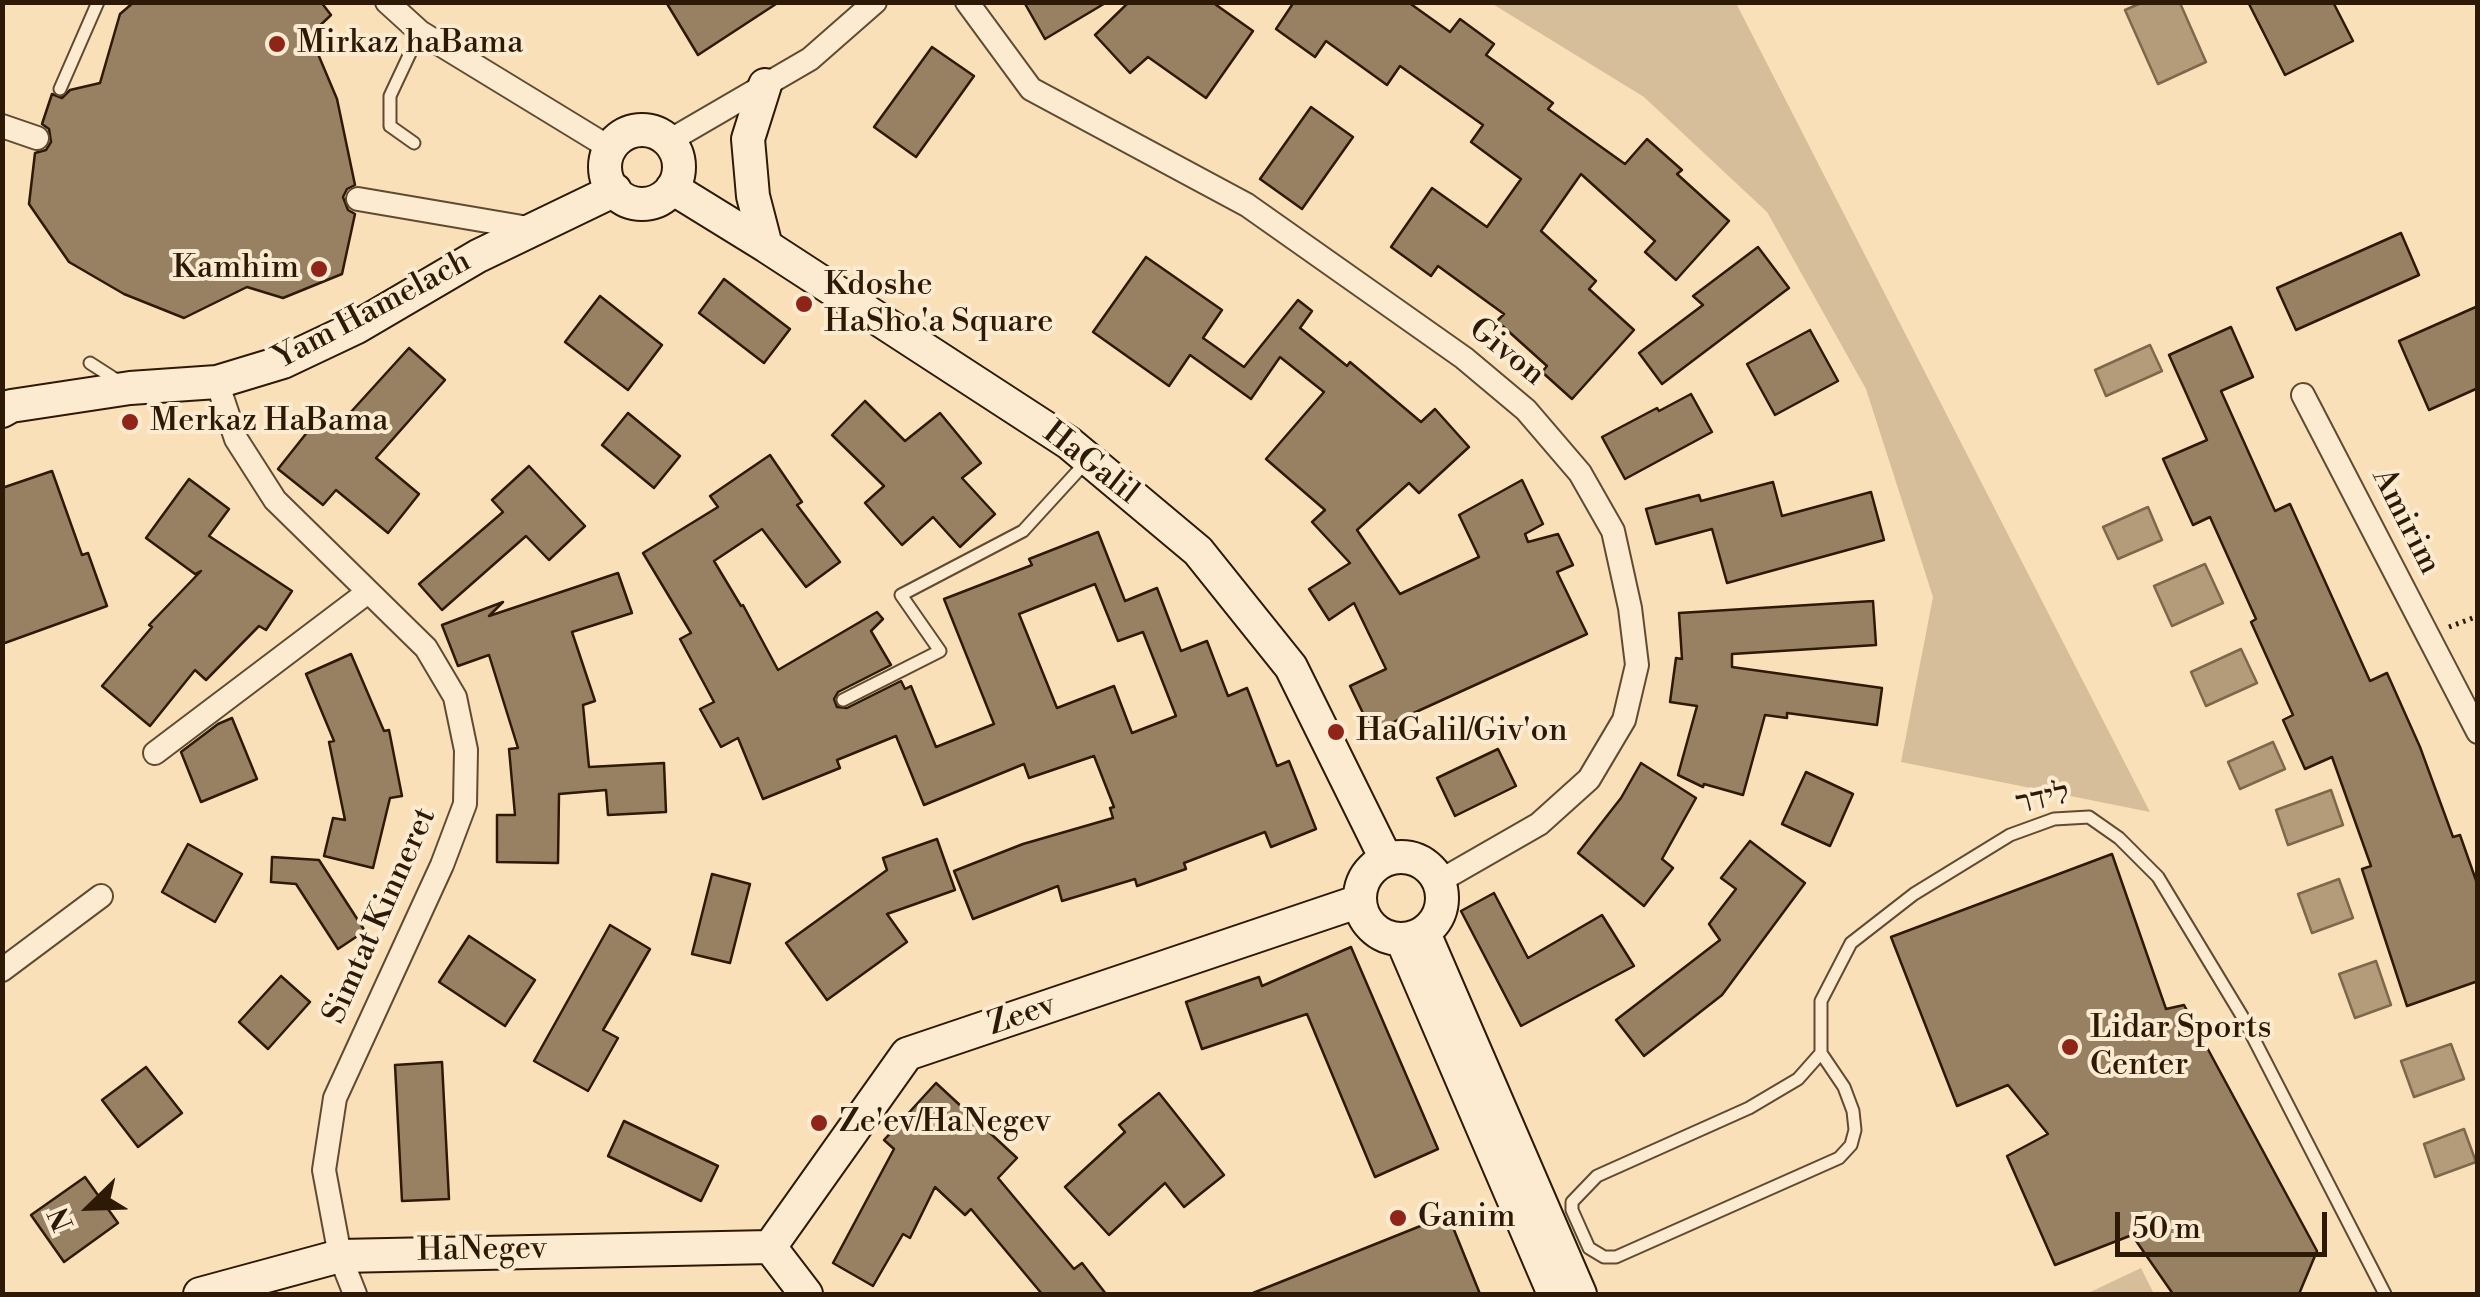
<!DOCTYPE html>
<meta charset="utf-8">
<style>
body{margin:0}
#map{position:relative;width:2480px;height:1297px;overflow:hidden;background:#fae0b8;font-family:"Libre Bodoni",serif}
canvas{display:block}
.frame{position:absolute;inset:0;border:5px solid #2d1905;pointer-events:none}
.north{position:absolute;left:40px;top:1157px;width:100px;height:100px;-webkit-text-stroke:8px #fcebd1;paint-order:stroke;rotate:247deg;font-size:28px;font-weight:700;line-height:40px;text-align:center;color:#2d1905}
.north::after{content:'';display:block;margin:auto;width:35px;height:45px;background:#2d1905;clip-path:polygon(50% 0,100% 100%,50% 72%,0 100%)}
.scale{position:absolute;left:2115px;top:1212px;width:212px;height:45px;box-sizing:border-box;border:5px solid #2d1905;border-top:0;padding-left:12px;font-size:30px;line-height:35px;white-space:nowrap;color:#2d1905;-webkit-text-stroke:8px #fcebd1;paint-order:stroke}
</style>
<div id="map">
<canvas width="2480" height="1297"></canvas>
<div class="frame"></div>
<div class="north">N</div>
<div class="scale">50 m</div>
</div>
<script>
const ctx = document.querySelector('canvas').getContext('2d');
ctx.lineJoin = 'round';
function fill(path, color) {
  ctx.fillStyle = color;
  ctx.fill(path, 'evenodd');
}
function poly(rows) {
  const path = new Path2D();
  for (const r of rows) {
    if (r.length === 3) {
      path.moveTo(r[0] + r[2], r[1]);
      path.arc(r[0], r[1], r[2], 0, 2 * Math.PI);
      continue;
    }
    path.moveTo(r[0], r[1]);
    for (let i = 2; i < r.length; i += 2) path.lineTo(r[i], r[i + 1]);
  }
  return path;
}
function strokePath(path, color, width, dash) {
  ctx.strokeStyle = color;
  ctx.lineWidth = width;
  ctx.lineCap = dash ? 'butt' : 'round';
  ctx.setLineDash(dash || []);
  ctx.stroke(path);
}
function drawText(font, color, halo, rows, align = 'center') {
  ctx.font = font + ' "Libre Bodoni","Frank Ruhl Libre",serif';
  ctx.lineWidth = 8;
  ctx.setLineDash([]);
  ctx.textBaseline = 'middle';
  ctx.strokeStyle = halo;
  ctx.fillStyle = color;
  for (const [text, x, y, turn = 0] of rows) {
    ctx.save();
    ctx.translate(x, y);
    ctx.rotate((+turn || 0) * Math.PI / 180);
    ctx.textAlign = isNaN(turn) ? turn : align;
    if (halo) ctx.strokeText(text, 0, 0);
    ctx.fillText(text, 0, 0);
    ctx.restore();
  }
}
fill(poly([
 [1491,3,1736,3,2150,812,1901,762,1933,597,1866,389,1767,212,1644,97],
 [2141,1268,2154,1294,2086,1294]
]), '#d7be9a');
const water = poly([
 [2141,3,2180,3,2206,62,2158,84,2125,10,2141,3],
 [2150,345,2162,371,2106,396,2095,370,2150,345],
 [2148,507,2162,540,2118,559,2103,527,2148,507],
 [2205,564,2223,603,2172,626,2154,586,2205,564],
 [2241,649,2257,683,2206,706,2191,672,2241,649],
 [2273,742,2285,769,2240,789,2228,762,2273,742],
 [2331,790,2343,825,2288,845,2276,810,2331,790],
 [2339,879,2353,918,2312,933,2298,894,2339,879],
 [2376,961,2391,1005,2355,1018,2339,974,2376,961],
 [2451,1044,2464,1079,2414,1097,2401,1061,2451,1044],
 [2464,1129,2476,1162,2435,1177,2424,1144,2464,1129]
]);
fill(water, '#b49c7b');
strokePath(water, '#7e684c', 2.5);
const building = poly([
 [134,2,321,2,331,15,310,35,337,99,355,185,347,189,343,197,348,210,355,214,342,274,283,298,247,287,184,318,124,294,69,262,29,204,35,153,46,150,51,142,49,129,42,124,52,94,62,98,70,90,100,83,120,14,134,2],
 [666,2,779,2,698,55,666,2],
 [1024,2,1107,2,1045,39,1024,2],
 [1129,2,1212,2,1253,31,1206,98,1148,57,1130,73,1095,35,1129,2],
 [1294,2,1408,2,1450,32,1460,19,1494,44,1486,55,1553,103,1548,109,1625,164,1647,139,1682,170,1677,174,1729,221,1676,280,1645,252,1655,241,1581,174,1541,231,1596,281,1589,289,1634,330,1572,399,1542,372,1547,366,1497,321,1504,314,1438,266,1431,276,1391,247,1432,188,1487,227,1521,179,1471,142,1483,125,1400,66,1387,85,1326,41,1315,57,1276,29,1294,2],
 [2248,2,2333,2,2353,41,2285,75,2248,2],
 [932,47,974,76,916,157,874,127,932,47],
 [1311,107,1353,137,1302,209,1260,179,1311,107],
 [2401,233,2419,275,2296,330,2277,288,2401,233],
 [1758,247,1789,288,1662,384,1639,353,1703,305,1693,296,1758,247],
 [1146,257,1222,310,1203,338,1244,367,1298,300,1312,311,1300,328,1347,366,1350,362,1421,422,1435,409,1469,447,1419,493,1409,483,1357,530,1400,594,1479,557,1459,515,1522,480,1543,524,1525,534,1528,542,1558,534,1573,565,1557,572,1587,634,1372,732,1350,686,1386,669,1354,603,1329,620,1309,589,1350,563,1312,522,1325,510,1266,459,1324,392,1280,357,1251,399,1190,355,1169,386,1093,332,1146,257],
 [724,279,790,329,764,363,699,313,724,279],
 [600,296,662,345,628,390,565,342,600,296],
 [2478,306,2478,388,2429,410,2399,341,2478,306],
 [2231,327,2253,377,2221,391,2275,511,2290,504,2370,681,2387,673,2420,747,2453,837,2460,835,2478,886,2478,981,2407,1006,2362,869,2371,866,2332,757,2305,769,2283,720,2293,715,2251,622,2256,619,2210,517,2193,525,2163,459,2207,440,2169,355,2231,327],
 [1810,330,1838,381,1775,415,1747,364,1810,330],
 [409,348,445,380,376,458,419,494,388,533,336,490,323,505,278,469,324,411,340,424,409,348],
 [1691,394,1712,432,1625,479,1602,437,1657,408,1659,411,1691,394],
 [865,401,905,441,940,413,981,463,962,478,995,514,960,547,933,517,902,545,865,503,884,486,832,435,865,401],
 [628,413,680,456,654,488,602,445,628,413],
 [770,455,802,502,797,505,840,562,806,587,762,529,714,561,741,606,743,605,778,670,877,612,883,619,871,631,891,665,838,692,834,699,837,707,847,708,901,681,905,689,911,686,936,747,994,724,944,599,1032,565,1029,559,1098,532,1125,601,1157,588,1181,651,1207,641,1228,696,1247,688,1277,766,1289,761,1316,829,1271,847,1265,832,1184,863,1186,869,1137,886,1135,879,1062,901,1058,886,973,919,954,871,1023,844,1113,818,1110,808,1114,807,1094,756,1029,778,1024,764,924,805,896,736,837,760,840,768,763,799,738,738,721,747,700,709,714,702,680,639,691,633,643,553,718,507,710,496,770,455],
 [1095,584,1118,641,1143,632,1176,716,1132,733,1114,686,1057,708,1019,614,1095,584],
 [529,466,585,526,549,560,526,536,442,610,419,584,503,512,492,500,529,466],
 [52,471,82,555,88,553,107,606,2,644,2,488,52,471],
 [189,479,229,509,209,536,292,591,266,630,259,626,206,680,195,670,150,726,102,686,152,627,149,625,201,571,195,574,146,538,189,479],
 [1773,482,1782,516,1871,492,1884,540,1727,583,1712,529,1656,544,1646,509,1699,495,1701,501,1773,482],
 [618,573,632,613,572,632,595,701,583,705,589,767,664,763,666,812,608,815,606,790,559,794,558,863,497,862,497,815,515,815,509,749,518,748,489,655,458,666,442,625,503,602,489,616,618,573],
 [1873,601,1876,645,1732,654,1732,667,1882,688,1877,725,1787,713,1787,718,1765,715,1743,795,1704,784,1703,787,1678,775,1697,706,1670,702,1676,658,1682,659,1679,613,1873,601],
 [351,654,384,731,389,730,402,796,390,798,373,868,324,856,333,818,345,820,329,742,334,741,306,674,351,654],
 [232,718,257,779,201,802,181,752,218,724,232,718],
 [1498,749,1516,786,1455,816,1437,778,1498,749],
 [1641,763,1696,798,1662,859,1673,868,1644,906,1578,853,1621,798,1641,763],
 [1806,772,1853,794,1830,846,1782,824,1806,772],
 [937,839,955,890,887,914,907,942,827,1000,786,943,887,870,883,858,937,839],
 [1750,841,1805,883,1722,995,1644,1056,1616,1020,1720,940,1709,924,1736,889,1721,878,1750,841],
 [188,844,242,874,215,922,162,892,188,844],
 [2112,854,2166,1009,2184,1005,2317,1251,2299,1294,2173,1294,2132,1235,2055,1265,2007,1156,2048,1134,2008,1085,1957,1106,1891,937,2112,854],
 [272,857,319,860,365,931,338,949,296,884,271,882,272,857],
 [712,874,750,884,730,963,692,954,712,874],
 [1494,893,1528,958,1602,915,1634,966,1521,1026,1461,911,1494,893],
 [610,925,650,949,603,1030,618,1038,588,1091,534,1061,610,925],
 [469,936,535,980,505,1026,439,982,469,936],
 [1351,947,1438,1149,1375,1177,1307,1014,1202,1049,1186,1002,1259,977,1262,986,1351,947],
 [281,976,310,1002,268,1049,239,1022,281,976],
 [442,1062,449,1199,402,1201,395,1065,442,1062],
 [146,1067,182,1113,138,1147,102,1100,146,1067],
 [936,1083,1017,1158,998,1178,1074,1269,1082,1263,1106,1294,1042,1294,971,1209,965,1215,935,1187,910,1238,903,1234,873,1286,833,1263,894,1149,884,1140,936,1083],
 [1159,1093,1224,1175,1184,1207,1165,1183,1109,1235,1065,1187,1125,1132,1119,1125,1159,1093],
 [624,1121,718,1166,701,1201,608,1156,624,1121],
 [85,1177,118,1223,64,1262,31,1215,85,1177],
 [1448,1215,1480,1294,1253,1294,1253,1293,1448,1215]
]);
fill(building, '#988062');
strokePath(building, '#2d1905', 2.5);
const lane = poly([
 [60,89,98,2],
 [414,143,390,126,390,96,420,32],
 [90,363,118,381],
 [843,700,940,651,901,595,1023,531,1087,461],
 [1821,1053,1844,1087,1853,1111,1855,1130,1851,1145,1839,1158,1616,1257,1604,1257,1589,1248,1572,1210,1572,1202,1597,1176,1749,1108,1798,1079,1821,1053,1821,1001,1851,943,1914,894,2010,835,2054,819,2089,817,2119,838,2158,877,2242,1016,2385,1294]
]);
const street = poly([
 [387,2,420,32,610,148],
 [967,2,1031,89,1247,205,1464,358,1526,410,1580,473,1613,531,1630,608,1637,665,1624,720,1589,779,1539,824,1438,882],
 [2,126,37,138],
 [669,141,810,59,875,2],
 [358,199,534,229],
 [217,382,236,439,275,500,426,648,455,697,466,750,465,804,442,865,335,1098,324,1170,340,1256,355,1294],
 [2303,395,2478,732],
 [155,753,368,592],
 [2,970,101,896]
]);
const secondary = poly([
 [765,85,748,139,753,196,766,246],
 [642,167,37],
 [672,188,766,246,1069,443,1198,551,1291,667,1386,859],
 [2,411,11,406,130,388,217,382,283,362,357,327,478,256,615,190],
 [1401,898,41],
 [1424,933,1580,1294],
 [1402,940,1554,1294],
 [770,1247,907,1054,1360,901],
 [770,1247,806,1294],
 [200,1294,340,1256,770,1247]
]);
strokePath(lane, '#604b32', 15);
strokePath(street, '#604b32', 26);
strokePath(secondary, '#2d1905', 36);
strokePath(poly([
 [2449,627,2478,616]
]), '#2d1905', 5, [2.5, 5]);
strokePath(lane, '#fcebd1', 11);
strokePath(street, '#fcebd1', 22);
strokePath(secondary, '#fcebd1', 32);
for (const [x, y, r, color] of [
 [277,44,10,"#8f2418"],
 [319,269,10,"#8f2418"],
 [804,304,10,"#8f2418"],
 [130,422,10,"#8f2418"],
 [1336,732,10,"#8f2418"],
 [2070,1047,10,"#8f2418"],
 [819,1123,10,"#8f2418"],
 [1398,1218,10,"#8f2418"]
]) {
  const dot = new Path2D();
  dot.arc(x, y, r, 0, 2 * Math.PI);
  ctx.fillStyle = color;
  ctx.fill(dot);
  strokePath(dot, '#fcebd1', 4);
}
drawText('32px', '#2d1905', '#fcebd1', [
 ["Mirkaz haBama",297,44],
 ["Kamhim",299,269,"right"],
 ["Kdoshe",824,286],
 ["HaSho'a Square",824,323],
 ["Merkaz HaBama",150,422],
 ["HaGalil/Giv'on",1356,732],
 ["Lidar Sports",2090,1029],
 ["Center",2090,1066],
 ["Ze'ev/HaNegev",839,1123],
 ["Ganim",1418,1218]
], 'left');
drawText('32px', '#2d1905', '#fcebd1', [
 ["Yam Hamelach",373,311,-28],
 ["Givon",1506,353,39],
 ["HaGalil",1090,464,38],
 ["Amirim",2405,522,63],
 ["לידר",2043,800,-13],
 ["Simtat Kinneret",381,916,-66],
 ["Zeev",1022,1016,-19],
 ["HaNegev",482,1251,-1]
]);
</script>
